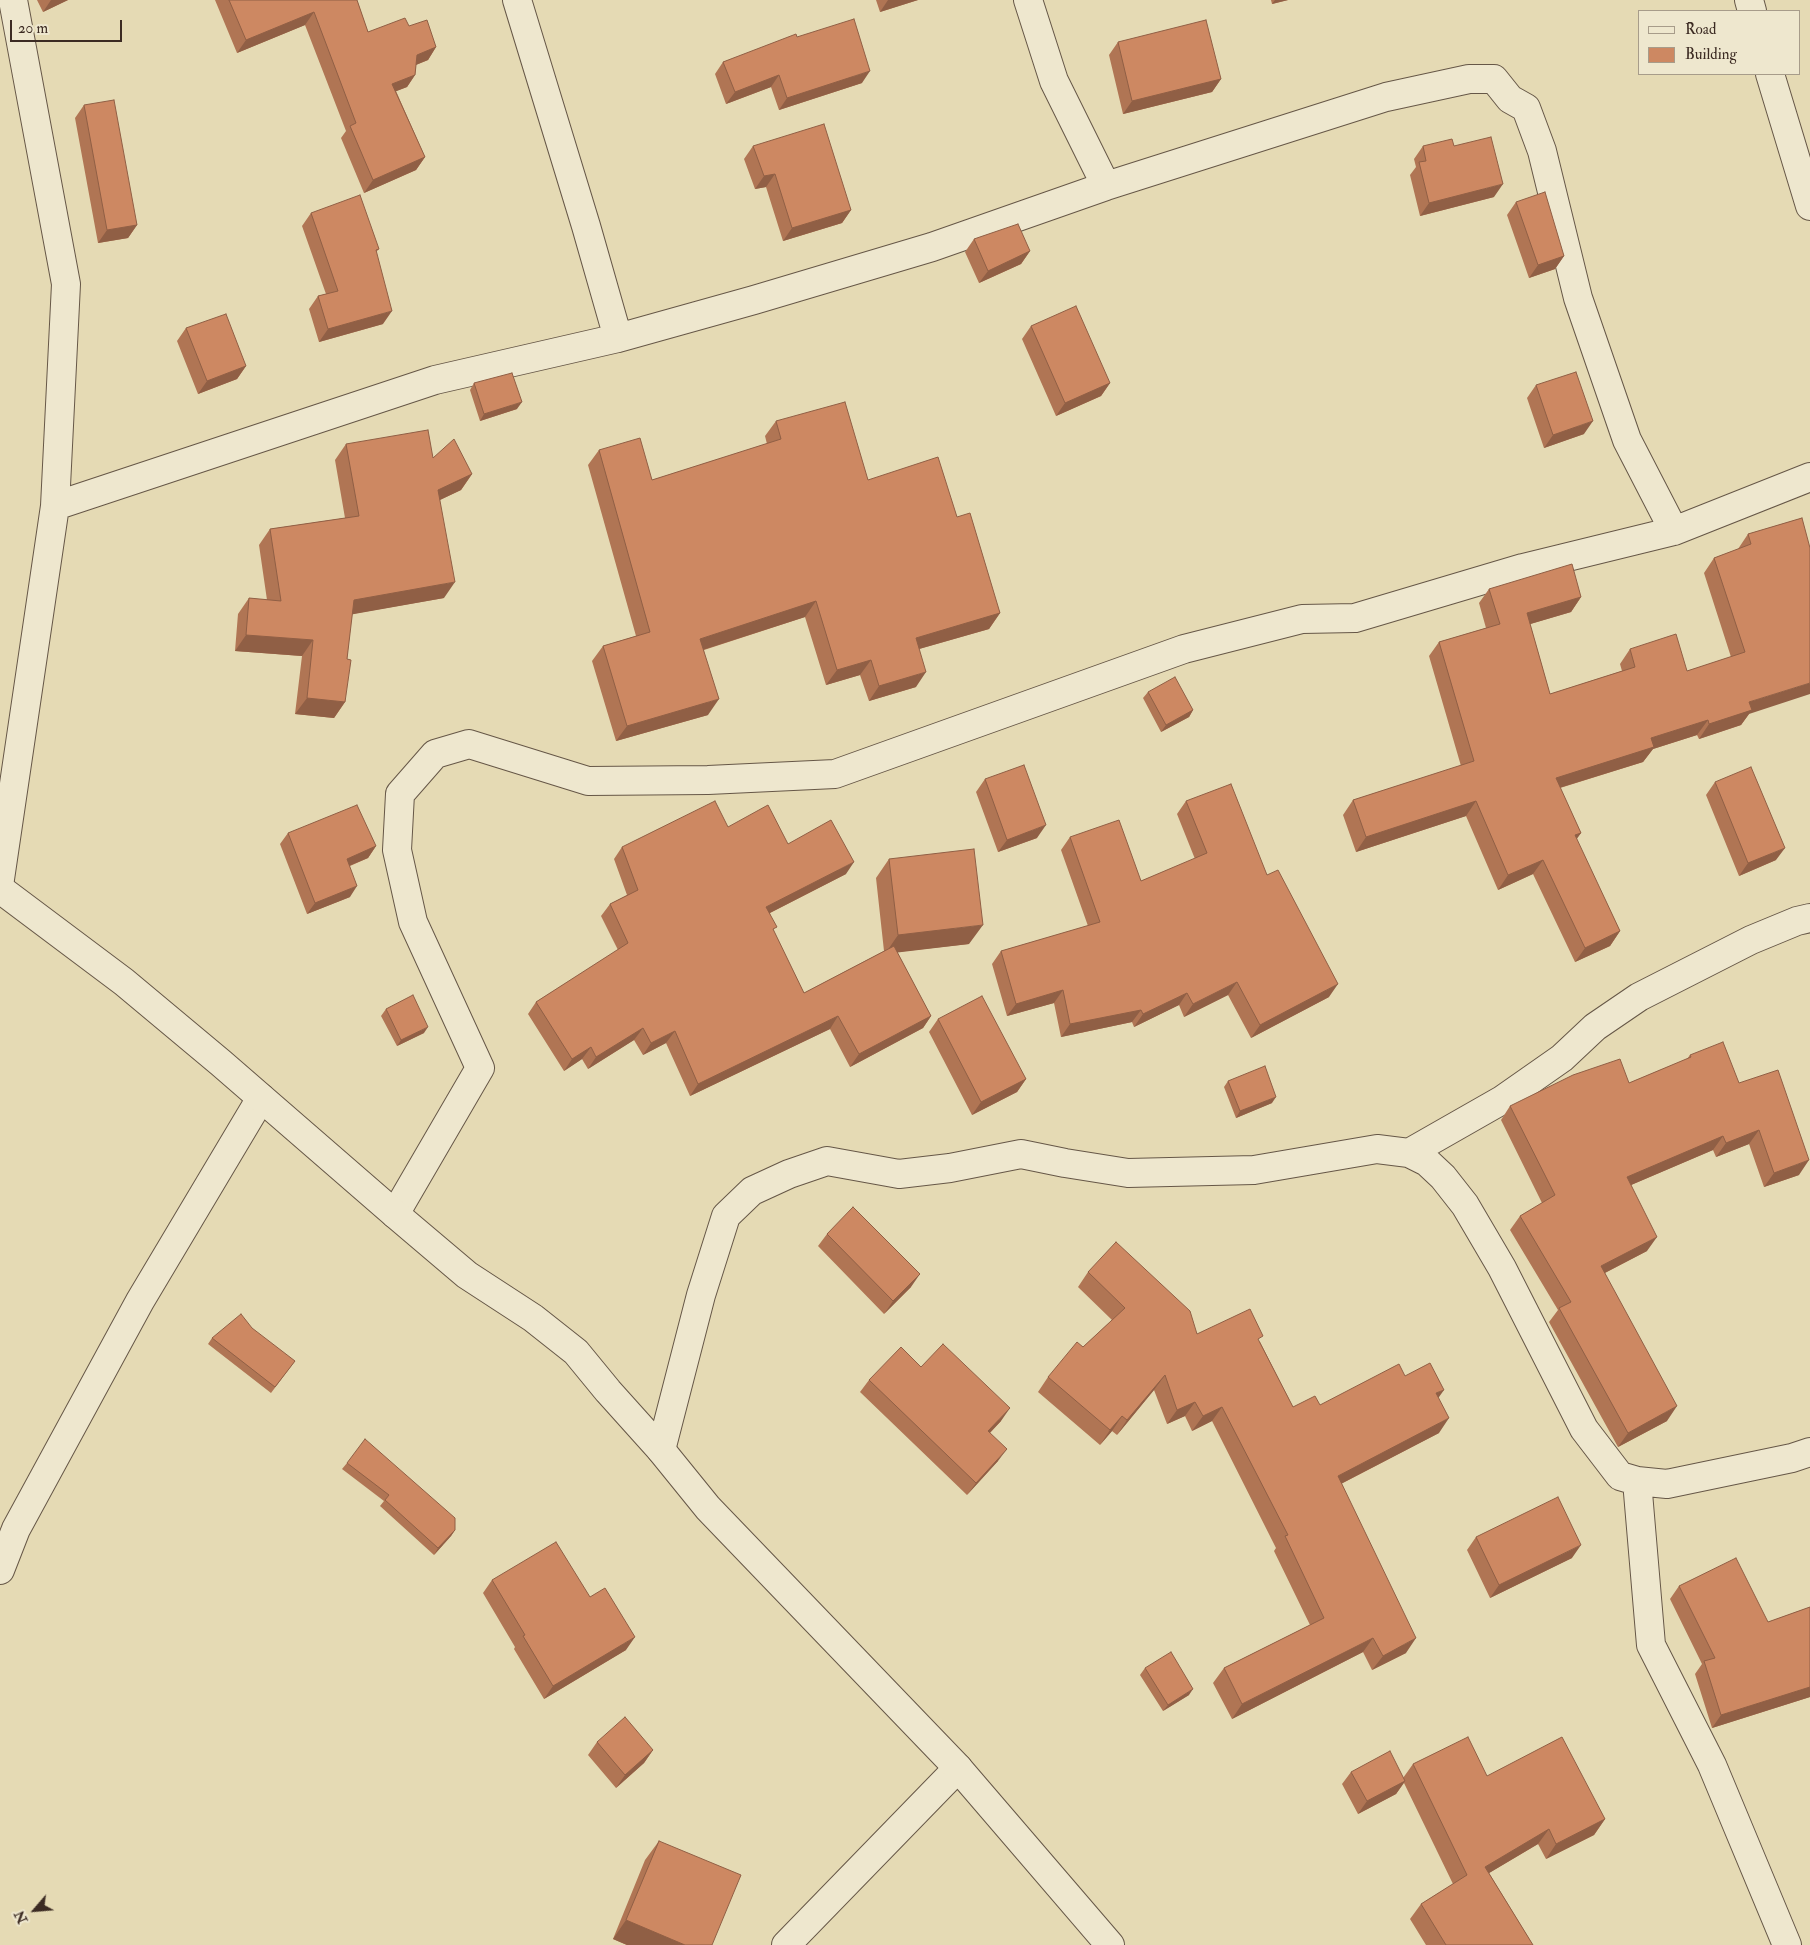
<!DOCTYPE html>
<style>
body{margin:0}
#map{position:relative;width:1810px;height:1945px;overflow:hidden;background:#e5dab4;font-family:"IM FELL Double Pica",serif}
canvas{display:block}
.legend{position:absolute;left:1638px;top:10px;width:162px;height:65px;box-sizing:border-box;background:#eee7ce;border:1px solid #a79c8a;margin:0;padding:6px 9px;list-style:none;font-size:15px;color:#3c2b23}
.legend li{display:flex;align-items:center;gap:10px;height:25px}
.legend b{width:25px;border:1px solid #a79c8a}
.north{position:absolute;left:10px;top:1885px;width:50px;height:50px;-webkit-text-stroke:4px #eee7ce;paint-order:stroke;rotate:243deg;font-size:14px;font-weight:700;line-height:20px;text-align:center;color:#3c2b23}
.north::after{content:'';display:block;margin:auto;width:18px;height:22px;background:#3c2b23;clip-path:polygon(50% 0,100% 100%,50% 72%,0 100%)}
.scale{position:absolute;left:10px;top:20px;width:112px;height:22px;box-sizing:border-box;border:2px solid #3c2b23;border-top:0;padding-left:6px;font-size:15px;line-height:18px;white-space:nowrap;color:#3c2b23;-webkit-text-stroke:4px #eee7ce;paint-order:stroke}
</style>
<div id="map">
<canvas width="1810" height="1945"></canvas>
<ul class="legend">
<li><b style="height:6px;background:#eee7ce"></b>Road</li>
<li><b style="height:14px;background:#cd8862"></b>Building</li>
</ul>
<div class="north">N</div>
<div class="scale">20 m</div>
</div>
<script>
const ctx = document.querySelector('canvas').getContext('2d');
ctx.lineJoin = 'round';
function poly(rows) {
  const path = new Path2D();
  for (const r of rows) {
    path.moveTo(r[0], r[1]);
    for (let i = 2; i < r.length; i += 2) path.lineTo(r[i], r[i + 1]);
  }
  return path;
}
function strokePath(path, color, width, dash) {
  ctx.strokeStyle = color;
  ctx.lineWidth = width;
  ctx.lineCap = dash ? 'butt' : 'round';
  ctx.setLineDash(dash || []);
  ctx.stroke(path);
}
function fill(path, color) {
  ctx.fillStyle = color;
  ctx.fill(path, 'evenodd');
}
const minor = poly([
 [517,0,586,226,618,338],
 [1028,0,1054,81,1106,186],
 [1749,0,1752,11],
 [1770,74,1810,206],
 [55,506,435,380,618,338,754,300,932,247,1106,186,1386,97,1469,79,1494,79,1510,99,1526,108,1542,151,1578,298,1627,440,1674,531],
 [0,879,55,506,66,284,13,0],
 [1409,1153,1502,1100,1562,1058,1595,1027,1639,997,1751,940,1797,921,1810,918],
 [395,1214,480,1068,413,922,397,850,400,794,435,754,469,744,588,781,708,780,835,774,1184,649,1302,619,1355,618,1523,568,1674,531,1810,477],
 [661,1450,701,1295,726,1216,752,1191,789,1174,827,1161,899,1174,950,1168,1021,1154,1065,1163,1128,1173,1254,1170,1377,1149,1409,1153,1427,1162,1443,1177,1465,1205,1502,1268,1584,1429,1620,1476,1637,1481,1667,1484,1792,1458,1810,1452],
 [1637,1481,1651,1645,1712,1765,1787,1945],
 [0,1570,16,1529,140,1301,261,1098],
 [786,1945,958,1768]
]);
const tertiary = poly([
 [0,889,124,982,221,1063,395,1214,467,1275,533,1318,576,1352,608,1391,661,1450,708,1508,958,1768,1110,1945]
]);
strokePath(minor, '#665747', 30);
strokePath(tertiary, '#665747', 30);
strokePath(minor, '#eee7ce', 28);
strokePath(tertiary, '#eee7ce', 28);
fill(poly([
 [37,0,68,0,43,12],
 [215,0,357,0,368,32,409,26,436,47,428,60,416,65,415,75,407,87,396,91,425,157,416,170,364,193,341,138,346,131,305,25,237,53],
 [876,0,918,0,880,12],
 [1271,0,1288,0,1272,4],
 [797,37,862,83,779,110,771,87,726,104,715,74,723,62],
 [1118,42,1221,79,1212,92,1123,114,1109,55],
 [84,105,137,225,128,238,98,243,75,118],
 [753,146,851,210,842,223,783,241,766,187,755,189,744,159],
 [1423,146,1494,197,1420,216,1410,175,1416,167,1414,159],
 [1516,202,1564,256,1555,269,1529,278,1507,215],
 [311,213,379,249,376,252,383,324,319,342,309,309,318,296,326,294,302,226],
 [974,239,1030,251,1021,264,979,283,965,252],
 [1031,326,1110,383,1101,396,1056,416,1022,339],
 [186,328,246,366,237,379,198,394,177,341],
 [474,383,517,409,480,421,470,390],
 [1536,385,1584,434,1544,448,1527,398],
 [776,421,868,480,957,517,1000,613,989,629,919,649,916,687,869,701,860,675,826,685,805,617,704,650,708,715,616,741,592,661,603,646,636,636,588,465,599,450,652,480,767,444,765,436],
 [346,444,433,458,472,474,461,490,440,500,444,598,352,614,347,659,345,702,334,718,295,714,302,656,235,651,238,614,249,598,267,600,259,545,270,529,345,518,335,460],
 [1802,518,1749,714,1741,725,1699,739,1697,735,1653,749,1643,762,1560,788,1581,833,1576,839,1620,931,1610,946,1575,962,1533,874,1498,890,1466,816,1356,852,1343,815,1353,800,1461,766,1429,656,1439,642,1486,628,1479,603,1489,589,1581,597,1571,612,1530,624,1550,694,1622,671,1620,664,1630,649,1687,671,1731,657,1704,573,1714,558,1738,549,1748,534],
 [1148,692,1193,710,1189,717,1161,732,1143,698],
 [985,779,1037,838,998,852,976,792],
 [1715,782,1776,860,1739,876,1706,795],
 [1186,801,1267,875,1329,997,1251,1038,1228,995,1184,1017,1179,1005,1134,1027,1132,1022,1061,1037,1054,1003,1007,1016,992,964,1001,951,1088,926,1061,850,1070,837,1141,881,1195,859,1177,814],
 [728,827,788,844,846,874,770,913,774,932,804,993,884,951,876,878,889,859,969,944,897,952,931,1016,923,1028,850,1067,830,1029,690,1096,666,1043,643,1055,634,1040,588,1069,582,1059,564,1071,528,1014,536,1002,618,950,601,916,610,904,627,895,614,859,622,847],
 [288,833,376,846,368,858,350,866,350,897,307,914,280,844],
 [386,1009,424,1033,397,1046,381,1016],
 [938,1019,1026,1079,1017,1092,972,1115,929,1032],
 [1690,1055,1739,1083,1799,1175,1764,1187,1749,1144,1716,1157,1713,1150,1631,1185,1647,1251,1605,1273,1667,1421,1618,1447,1549,1322,1558,1310,1510,1230,1520,1216,1542,1203,1501,1120,1510,1106,1629,1083,1687,1059],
 [1228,1081,1272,1103,1236,1118,1224,1087],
 [827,1234,911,1287,884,1314,818,1246],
 [1088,1272,1197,1334,1260,1342,1293,1407,1320,1405,1405,1376,1438,1398,1439,1433,1341,1484,1406,1653,1372,1670,1363,1652,1232,1719,1213,1683,1224,1668,1310,1625,1274,1551,1276,1548,1212,1421,1192,1431,1185,1416,1167,1424,1154,1390,1117,1435,1112,1431,1100,1445,1038,1392,1048,1377,1083,1347,1112,1320,1078,1287],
 [212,1338,295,1361,271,1393,208,1344],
 [921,1367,1001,1421,990,1433,998,1461,967,1495,860,1392,869,1380],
 [347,1463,455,1530,451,1536,434,1555,380,1506,384,1501,342,1469],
 [1476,1537,1572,1558,1490,1598,1467,1550],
 [492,1580,590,1597,626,1650,544,1699,514,1649,515,1647,483,1593],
 [1679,1586,1768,1622,1810,1607,1810,1697,1712,1728,1695,1674,1702,1664,1670,1599],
 [1145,1668,1189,1695,1163,1711,1140,1675],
 [597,1742,653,1750,644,1763,616,1788,588,1755],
 [1413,1764,1487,1776,1605,1819,1594,1835,1546,1859,1538,1844,1489,1873,1533,1945,1426,1945,1410,1919,1421,1904,1453,1884,1404,1783,1396,1794,1358,1814,1342,1784,1351,1772,1403,1778],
 [659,1841,712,1945,627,1945,613,1939,645,1860]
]), '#b07554');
fill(poly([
 [51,0,68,0,43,12],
 [888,0,918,0,880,12],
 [1275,0,1288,0,1272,4],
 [314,12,305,25,237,53,246,40],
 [436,47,428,60,408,68,417,55],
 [870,71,862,83,779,110,787,98],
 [415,75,407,87,384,96,392,84],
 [779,75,771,87,726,104,735,92],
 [1221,79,1212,92,1123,114,1132,101],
 [425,157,416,170,364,193,373,180],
 [775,174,766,187,755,189,764,176],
 [1503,184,1494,197,1420,216,1429,203],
 [851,210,842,223,783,241,792,228],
 [137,225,128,238,98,243,107,230],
 [1030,251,1021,264,979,283,988,271],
 [1564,256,1555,269,1529,278,1538,265],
 [392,311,383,324,319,342,328,329],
 [246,366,237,379,198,394,207,381],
 [1110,383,1101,396,1056,416,1065,403],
 [522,402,517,409,480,421,484,414],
 [1593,421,1584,434,1544,448,1553,435],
 [472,474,461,490,427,506,438,490],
 [455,582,444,598,343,616,354,600],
 [1581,597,1571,612,1517,628,1527,613],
 [816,601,805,617,690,654,700,639],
 [1000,613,989,629,905,653,916,638],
 [246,635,313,640,302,656,235,651],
 [871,660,860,675,826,685,837,670],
 [926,672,916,687,869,701,879,686],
 [1810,683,1810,694,1749,714,1741,725,1699,739,1709,724,1749,702],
 [307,698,345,702,334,718,295,714],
 [719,699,708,715,616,741,627,726],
 [1193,710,1189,717,1161,732,1166,725],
 [1708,720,1697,735,1653,749,1643,762,1546,792,1556,778,1651,738],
 [1476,801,1466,816,1356,852,1366,837],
 [1046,825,1037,838,998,852,1007,840],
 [1581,833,1571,847,1575,835],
 [376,846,368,858,339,870,347,859],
 [1785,848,1776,860,1739,876,1748,863],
 [1543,860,1533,874,1498,890,1508,875],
 [854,862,846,874,758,919,766,907],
 [357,886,350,897,307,914,315,903],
 [983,925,969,944,885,954,898,935],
 [1620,931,1610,946,1575,962,1585,948],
 [1237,982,1228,995,1184,1017,1193,1004],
 [1338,984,1329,997,1251,1038,1260,1025],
 [1063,990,1054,1003,1007,1016,1016,1004],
 [1187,993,1179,1005,1134,1027,1143,1014],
 [1141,1010,1132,1022,1061,1037,1070,1024],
 [838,1016,830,1029,690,1096,698,1084],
 [931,1016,923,1028,850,1067,859,1054],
 [428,1027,424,1033,397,1046,401,1040],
 [643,1028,634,1040,588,1069,596,1057],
 [675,1031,666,1043,643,1055,651,1043],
 [591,1047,582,1059,564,1071,572,1059],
 [1026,1079,1017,1092,972,1115,981,1102],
 [1276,1097,1272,1103,1236,1118,1240,1111],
 [1759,1130,1749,1144,1716,1157,1726,1143],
 [1723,1136,1713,1150,1617,1191,1627,1177],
 [1809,1160,1799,1175,1764,1187,1774,1173],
 [1657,1237,1647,1251,1591,1280,1601,1266],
 [920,1274,911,1287,884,1314,893,1301],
 [1165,1375,1154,1390,1117,1435,1127,1420],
 [1444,1390,1434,1404,1436,1393],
 [1195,1402,1185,1416,1167,1424,1177,1410],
 [1677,1406,1667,1421,1618,1447,1628,1433],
 [1222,1407,1212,1421,1192,1431,1203,1416],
 [1010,1408,1001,1421,979,1444,988,1431],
 [1122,1416,1112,1431,1100,1445,1110,1430],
 [1449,1418,1439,1433,1327,1491,1338,1476],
 [1007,1449,998,1461,967,1495,976,1483],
 [455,1530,451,1536,434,1555,438,1548],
 [1581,1545,1572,1558,1490,1598,1499,1585],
 [635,1637,626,1650,544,1699,553,1686],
 [1373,1638,1363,1652,1232,1719,1242,1704],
 [1416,1638,1406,1653,1372,1670,1383,1656],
 [1810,1687,1810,1697,1712,1728,1721,1715],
 [1193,1689,1189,1695,1163,1711,1168,1705],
 [653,1750,644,1763,616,1788,625,1775],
 [1405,1781,1396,1794,1358,1814,1367,1801],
 [1605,1819,1594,1835,1546,1859,1556,1844],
 [1549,1829,1538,1844,1474,1882,1485,1867],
 [626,1920,685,1945,627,1945,613,1939]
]), '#905f45');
const building = poly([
 [229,0,357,0,368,32,405,18,409,26,427,20,436,47,417,55,415,75,392,84,425,157,373,180,350,126,356,123,314,12,246,40,229,0],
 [854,19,870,71,787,98,779,75,735,92,723,62,796,34,797,37,854,19],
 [1206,20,1221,79,1132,101,1118,42,1206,20],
 [114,100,137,225,107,230,84,105,114,100],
 [824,124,851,210,792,228,775,174,764,176,753,146,824,124],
 [1491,137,1503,184,1429,203,1419,162,1426,161,1423,146,1452,139,1454,146,1491,137],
 [1545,192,1564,256,1538,265,1516,202,1545,192],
 [360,195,379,249,376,250,392,311,328,329,318,296,338,291,311,213,360,195],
 [1018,224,1030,251,988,271,974,239,1018,224],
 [1076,306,1110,383,1065,403,1031,326,1076,306],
 [226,314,246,366,207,381,186,328,226,314],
 [1576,372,1593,421,1553,435,1536,385,1576,372],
 [512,373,522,402,484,414,474,383,512,373],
 [845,402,868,480,938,457,957,517,970,513,1000,613,916,638,926,672,879,686,871,660,837,670,816,601,700,639,719,699,627,726,603,646,650,632,599,450,640,438,652,480,781,439,776,421,845,402],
 [428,430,433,458,454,439,472,474,438,490,455,582,354,600,347,659,351,660,345,702,307,698,313,640,246,635,249,598,281,601,270,529,359,516,346,444,428,430],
 [1802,518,1810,548,1810,683,1749,702,1752,710,1709,724,1708,720,1651,738,1654,747,1556,778,1581,833,1575,835,1620,931,1585,948,1543,860,1508,875,1476,801,1366,837,1353,800,1474,761,1439,642,1500,624,1489,589,1572,564,1581,597,1527,613,1550,694,1635,667,1630,649,1676,634,1687,671,1745,652,1714,558,1751,544,1748,534,1802,518],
 [1175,677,1193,710,1166,725,1148,692,1175,677],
 [1024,765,1046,825,1007,840,985,779,1024,765],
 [1751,767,1785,848,1748,863,1715,782,1751,767],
 [1231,784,1267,875,1278,870,1338,984,1260,1025,1237,982,1193,1004,1187,993,1143,1014,1141,1010,1070,1024,1063,990,1016,1004,1001,951,1100,922,1070,837,1119,820,1141,881,1207,853,1186,801,1231,784],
 [715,801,728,827,768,805,788,844,831,820,854,862,766,907,777,927,773,929,804,993,894,946,931,1016,859,1054,838,1016,698,1084,675,1031,651,1043,643,1028,596,1057,591,1047,572,1059,536,1002,628,943,610,904,638,890,622,847,715,801],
 [357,805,376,846,347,859,357,886,315,903,288,833,357,805],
 [974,849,983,925,898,935,889,859,974,849],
 [413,995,428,1027,401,1040,386,1009,413,995],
 [982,996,1026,1079,981,1102,938,1019,982,996],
 [1723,1042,1739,1083,1778,1070,1809,1160,1774,1173,1759,1130,1726,1143,1723,1136,1627,1177,1657,1237,1601,1266,1677,1406,1628,1433,1559,1308,1571,1302,1520,1216,1555,1195,1510,1106,1573,1075,1620,1059,1629,1083,1691,1057,1690,1055,1723,1042],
 [1265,1066,1276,1097,1240,1111,1228,1081,1265,1066],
 [853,1207,920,1274,893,1301,827,1234,853,1207],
 [1116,1242,1190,1311,1197,1334,1250,1309,1263,1336,1258,1339,1293,1407,1315,1396,1320,1405,1399,1364,1405,1376,1430,1363,1444,1390,1436,1393,1449,1418,1338,1476,1416,1638,1383,1656,1373,1638,1242,1704,1224,1668,1324,1618,1285,1536,1288,1535,1222,1407,1203,1416,1195,1402,1177,1410,1165,1375,1127,1420,1122,1416,1110,1430,1048,1377,1077,1342,1083,1347,1125,1308,1088,1272,1116,1242],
 [241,1314,252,1328,295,1361,275,1387,212,1338,241,1314],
 [943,1344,1010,1408,988,1431,1007,1449,976,1483,869,1380,901,1347,921,1367,943,1344],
 [365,1439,455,1518,455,1530,438,1548,385,1500,389,1495,347,1463,365,1439],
 [1558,1497,1581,1545,1499,1585,1476,1537,1558,1497],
 [556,1542,590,1597,605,1588,635,1637,553,1686,523,1636,525,1635,492,1580,556,1542],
 [1736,1558,1768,1622,1810,1607,1810,1687,1721,1715,1704,1661,1715,1658,1679,1586,1736,1558],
 [1171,1652,1193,1689,1168,1705,1145,1668,1171,1652],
 [625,1717,653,1750,625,1775,597,1742,625,1717],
 [1468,1737,1487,1776,1562,1737,1605,1819,1556,1844,1549,1829,1485,1867,1533,1945,1446,1945,1421,1904,1467,1875,1413,1764,1468,1737],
 [1390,1751,1405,1781,1367,1801,1351,1772,1390,1751],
 [659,1841,741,1875,712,1945,685,1945,626,1920,659,1841]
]);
fill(building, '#cd8862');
strokePath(building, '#905f45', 1);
</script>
